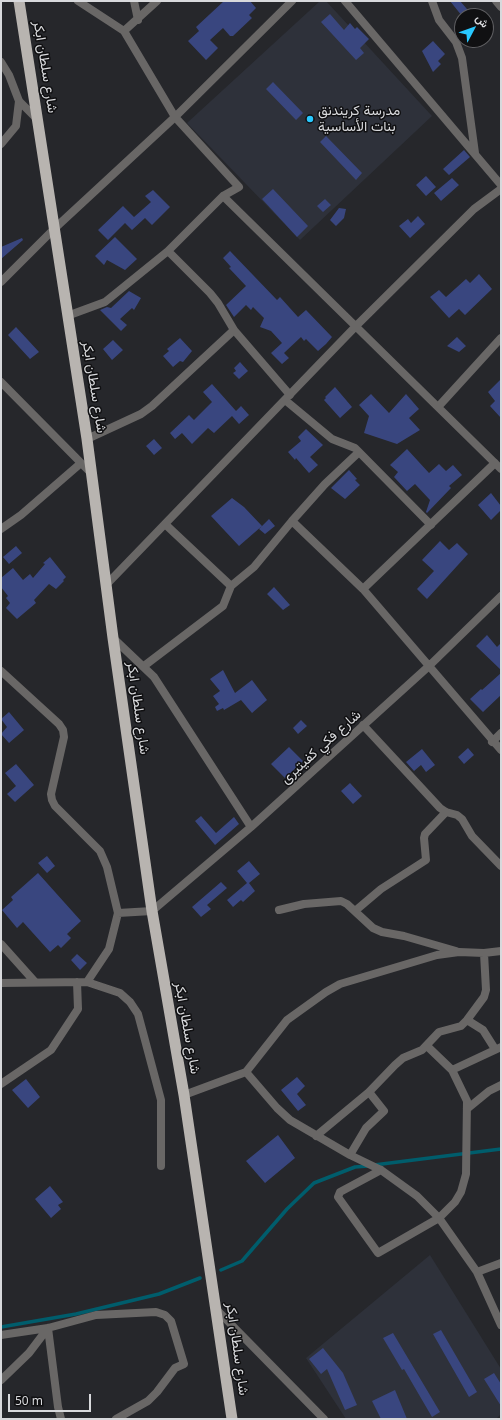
<!DOCTYPE html>
<meta charset="utf-8">
<style>
body{margin:0}
#map{position:relative;width:502px;height:1420px;overflow:hidden;background:#26272b;font-family:"Noto Sans",Vazirmatn,sans-serif}
canvas{display:block}
.frame{position:absolute;inset:0;border:2px solid #d8d9dc;pointer-events:none}
.north{position:absolute;left:454px;top:8px;width:40px;height:40px;box-sizing:border-box;background:#101012;border:1px solid #606063;border-radius:50%;rotate:49deg;font-size:11px;font-weight:700;line-height:16px;text-align:center;color:#d8d9dc}
.north::after{content:'';display:block;margin:auto;width:14px;height:18px;background:#28c8ff;clip-path:polygon(50% 0,100% 100%,50% 72%,0 100%)}
.scale{position:absolute;left:8px;top:1394px;width:83px;height:18px;box-sizing:border-box;border:2px solid #d8d9dc;border-top:0;padding-left:5px;font-size:12px;line-height:14px;white-space:nowrap;color:#d8d9dc;-webkit-text-stroke:3px #101012;paint-order:stroke}
</style>
<div id="map">
<canvas width="502" height="1420"></canvas>
<div class="frame"></div>
<div class="north">ش</div>
<div class="scale">50 m</div>
</div>
<script>
const ctx = document.querySelector('canvas').getContext('2d');
ctx.lineJoin = 'round';
function fill(path, color) {
  ctx.fillStyle = color;
  ctx.fill(path, 'evenodd');
}
function poly(rows) {
  const path = new Path2D();
  for (const r of rows) {
    path.moveTo(r[0], r[1]);
    for (let i = 2; i < r.length; i += 2) path.lineTo(r[i], r[i + 1]);
  }
  return path;
}
function strokePath(path, color, width, dash) {
  ctx.strokeStyle = color;
  ctx.lineWidth = width;
  ctx.lineCap = dash ? 'butt' : 'round';
  ctx.setLineDash(dash || []);
  ctx.stroke(path);
}
function drawText(font, color, halo, rows, align = 'center') {
  ctx.font = font + ' "Noto Sans",Vazirmatn,sans-serif';
  ctx.lineWidth = 3;
  ctx.setLineDash([]);
  ctx.textBaseline = 'middle';
  ctx.strokeStyle = halo;
  ctx.fillStyle = color;
  for (const [text, x, y, turn = 0] of rows) {
    ctx.save();
    ctx.translate(x, y);
    ctx.rotate((+turn || 0) * Math.PI / 180);
    ctx.textAlign = isNaN(turn) ? turn : align;
    if (halo) ctx.strokeText(text, 0, 0);
    ctx.fillText(text, 0, 0);
    ctx.restore();
  }
}
fill(poly([
 [320,1,326,1,432,116,300,240,187,123],
 [430,1255,501,1369,501,1414,496,1419,346,1419,306,1358]
]), '#2e313a');
strokePath(poly([
 [374,1165,501,1149],
 [221,1270,242,1261,287,1209,314,1183,355,1167,368,1166],
 [1,1327,76,1314,159,1294,200,1278]
]), '#005d6c', 3.5);
fill(poly([
 [224,1,250,1,256,8,249,15,252,18,233,36,230,36,223,28,210,40,218,48,206,60,188,41,199,31,196,27],
 [450,1,460,1,473,16,462,16],
 [330,14,344,30,350,23,355,29,357,27,369,39,360,48,364,53,356,60,321,22],
 [433,41,445,54,438,61,441,64,433,72,422,51],
 [273,82,303,113,296,120,266,89],
 [326,136,362,173,356,180,320,142],
 [464,150,470,157,449,175,443,169],
 [426,176,436,187,426,196,416,185],
 [452,178,459,185,441,201,434,193],
 [273,189,308,226,297,237,262,199],
 [153,190,170,207,152,225,145,218,132,230,125,223,108,240,98,230,123,206,134,217,151,202,145,196],
 [325,199,331,205,323,212,317,206],
 [339,208,346,209,344,218,336,226,330,220],
 [418,216,425,224,410,238,399,226,408,219,411,223],
 [115,237,137,259,125,270,107,260,104,265,95,256],
 [22,238,23,240,1,259,1,247],
 [230,251,277,300,280,297,298,317,306,310,332,337,326,344,318,351,306,339,304,341,301,337,284,353,289,358,282,364,271,353,282,343,271,331,260,327,264,318,253,307,251,310,246,305,234,317,226,305,246,286,229,268,231,267,223,258],
 [479,274,492,289,465,315,459,309,449,318,430,297,439,290,446,297,466,279,470,283],
 [129,291,141,298,134,310,132,308,120,319,127,325,121,331,100,310,107,307,111,308],
 [16,327,39,352,30,359,8,335],
 [457,337,466,346,459,352,447,346],
 [180,338,192,351,183,362,180,361,173,367,163,356,169,351,167,349],
 [113,340,123,350,112,360,103,349],
 [240,362,248,371,239,379,233,373,236,371,234,368],
 [501,379,501,418,490,406,495,401,488,392],
 [212,384,236,411,241,406,249,415,239,424,232,416,214,433,208,428,192,444,182,433,175,439,170,433,189,415,194,420,212,402,203,392],
 [335,387,352,407,340,418,324,400,326,398,325,397],
 [371,394,389,413,406,394,419,409,409,418,420,430,397,444,364,433,369,416,359,405],
 [306,429,323,445,310,457,318,465,309,473,296,458,295,460,288,452,301,441,298,437],
 [154,439,162,448,154,455,146,446],
 [407,449,429,473,439,464,446,471,453,465,462,475,449,486,451,488,427,513,426,512,430,500,415,484,407,491,394,477,398,472,390,465],
 [349,470,357,479,355,480,360,485,345,499,331,488],
 [491,493,501,506,501,510,491,520,478,505],
 [232,498,244,507,262,526,239,546,211,516],
 [269,519,275,526,265,534,259,529],
 [440,541,449,550,457,543,468,554,427,599,417,589,434,571,422,560],
 [16,546,22,553,9,564,3,557],
 [50,557,66,577,63,580,64,581,56,589,49,584,34,600,36,603,17,619,6,608,10,603,6,598,8,596,1,587,1,578,13,568,23,580,30,574,33,578,45,564,43,563],
 [274,587,290,605,283,610,267,594],
 [487,635,497,647,501,643,501,670,476,646],
 [223,670,235,693,252,680,267,700,252,713,241,700,224,710,223,708,217,711,215,707,219,704,213,696,220,691,210,679],
 [501,673,501,695,483,712,470,699,481,689,482,690],
 [9,712,24,730,9,743,1,734,7,727,1,719],
 [301,720,307,726,298,734,293,728],
 [289,747,303,761,285,778,271,764],
 [468,748,474,755,464,764,458,757],
 [422,749,435,765,426,772,421,765,414,771,406,762],
 [16,764,34,785,15,802,7,794,16,786,5,773],
 [350,783,362,796,353,804,341,791],
 [201,816,216,833,234,817,239,824,215,845,195,821],
 [47,856,55,866,47,873,38,863],
 [249,861,260,874,249,883,255,891,243,902,241,900,233,907,227,900,247,883,237,871],
 [38,873,81,921,67,934,71,938,61,948,58,945,50,952,23,922,17,928,2,910,13,900,11,897],
 [221,882,227,888,207,905,211,909,201,917,192,907],
 [77,954,87,963,80,970,71,960],
 [297,1077,305,1086,297,1094,306,1105,298,1111,281,1090],
 [26,1079,40,1097,28,1108,12,1090],
 [278,1135,295,1158,265,1183,246,1161],
 [50,1186,63,1202,58,1205,61,1209,51,1218,35,1199],
 [441,1330,477,1392,469,1397,433,1334],
 [393,1333,440,1412,432,1417,404,1369,402,1370,383,1338],
 [323,1348,343,1373,357,1405,345,1410,327,1369,321,1374,309,1359],
 [494,1373,501,1384,501,1406,484,1379],
 [395,1390,407,1419,381,1419,372,1401]
]), '#39467f');
strokePath(poly([
 [78,1,124,31],
 [134,1,138,20],
 [345,1,501,185],
 [432,1,439,20,456,42,462,58,475,153],
 [496,1,501,7],
 [1,62,9,75,19,101,38,120],
 [1,144,16,126,19,101],
 [223,196,501,469],
 [168,251,210,293,218,303,234,330,290,395],
 [1,282,54,229,175,117,292,1],
 [67,316,105,302,168,251,223,196,239,187,175,117,124,31,157,1],
 [1,382,91,473],
 [285,400,332,439,355,448,359,452,431,525],
 [438,407,501,338],
 [87,439,141,414,152,406,234,330],
 [359,452,325,484,292,521,363,589],
 [495,463,363,589,501,750],
 [165,524,231,586],
 [1,529,21,515,81,463],
 [106,585,356,326,474,209,501,189],
 [113,638,154,677,251,827],
 [144,666,223,606,231,586,254,567,292,521],
 [1,671,59,724,63,730,64,737,51,794,52,800,55,806,100,851,107,867,118,913,109,949,87,982],
 [363,725,440,808,446,812,457,815,462,819,472,836,501,866],
 [492,742,501,733],
 [279,910,304,904,341,901,347,904,373,928,382,932,404,936,456,951],
 [355,911,381,889,426,860,424,838,425,834,446,812],
 [118,913,152,911,251,827,429,666,501,596],
 [1,944,35,982],
 [1,983,87,982,120,993,130,1002,138,1014,161,1100,161,1166],
 [467,1020,483,1030,495,1049],
 [452,1070,501,1047],
 [246,1072,277,1108,290,1120,350,1155,381,1170,417,1196,439,1218,477,1272,501,1325],
 [1,1084,51,1050,78,1009,77,982],
 [184,1095,246,1072,287,1020,326,992,340,984,437,955,459,952,484,953,501,951],
 [467,1109,489,1091,501,1085],
 [316,1136,369,1092,395,1065,403,1058,422,1050,439,1032,461,1026,467,1020,484,997,486,990,484,953],
 [350,1155,366,1128,384,1111,369,1092],
 [381,1170,340,1192,338,1197,378,1253,439,1218,455,1202,461,1192,466,1174,467,1101,452,1070,427,1046],
 [477,1272,501,1263],
 [216,1309,324,1419],
 [48,1328,58,1407,61,1419],
 [1,1335,48,1328,96,1315,156,1312,165,1315,171,1321,184,1364,175,1368,157,1392,148,1401,116,1419],
 [1,1380,29,1353,48,1328]
]), '#696766', 8);
strokePath(poly([
 [19,1,87,439,113,638,152,911,184,1095,232,1419]
]), '#b8b4b0', 11);
for (const [x, y, r, color] of [
 [310,119,4,"#28c8ff"]
]) {
  const dot = new Path2D();
  dot.arc(x, y, r, 0, 2 * Math.PI);
  ctx.fillStyle = color;
  ctx.fill(dot);
  strokePath(dot, '#101012', 1.5);
}
drawText('14px', '#d8d9dc', '#101012', [
 ["شارع سلطان ابكر",45,67,81],
 ["شارع سلطان ابكر",94,387,81],
 ["شارع سلطان ابكر",138,708,82],
 ["شارع فكي كفيتيرى",321,747,-42],
 ["شارع سلطان ابكر",187,1028,80],
 ["شارع سلطان ابكر",237,1349,82]
]);
drawText('14px', '#d8d9dc', '#101012', [
 ["مدرسة كريندنق",318,111],
 ["بنات الأساسية",318,127]
], 'left');
</script>
